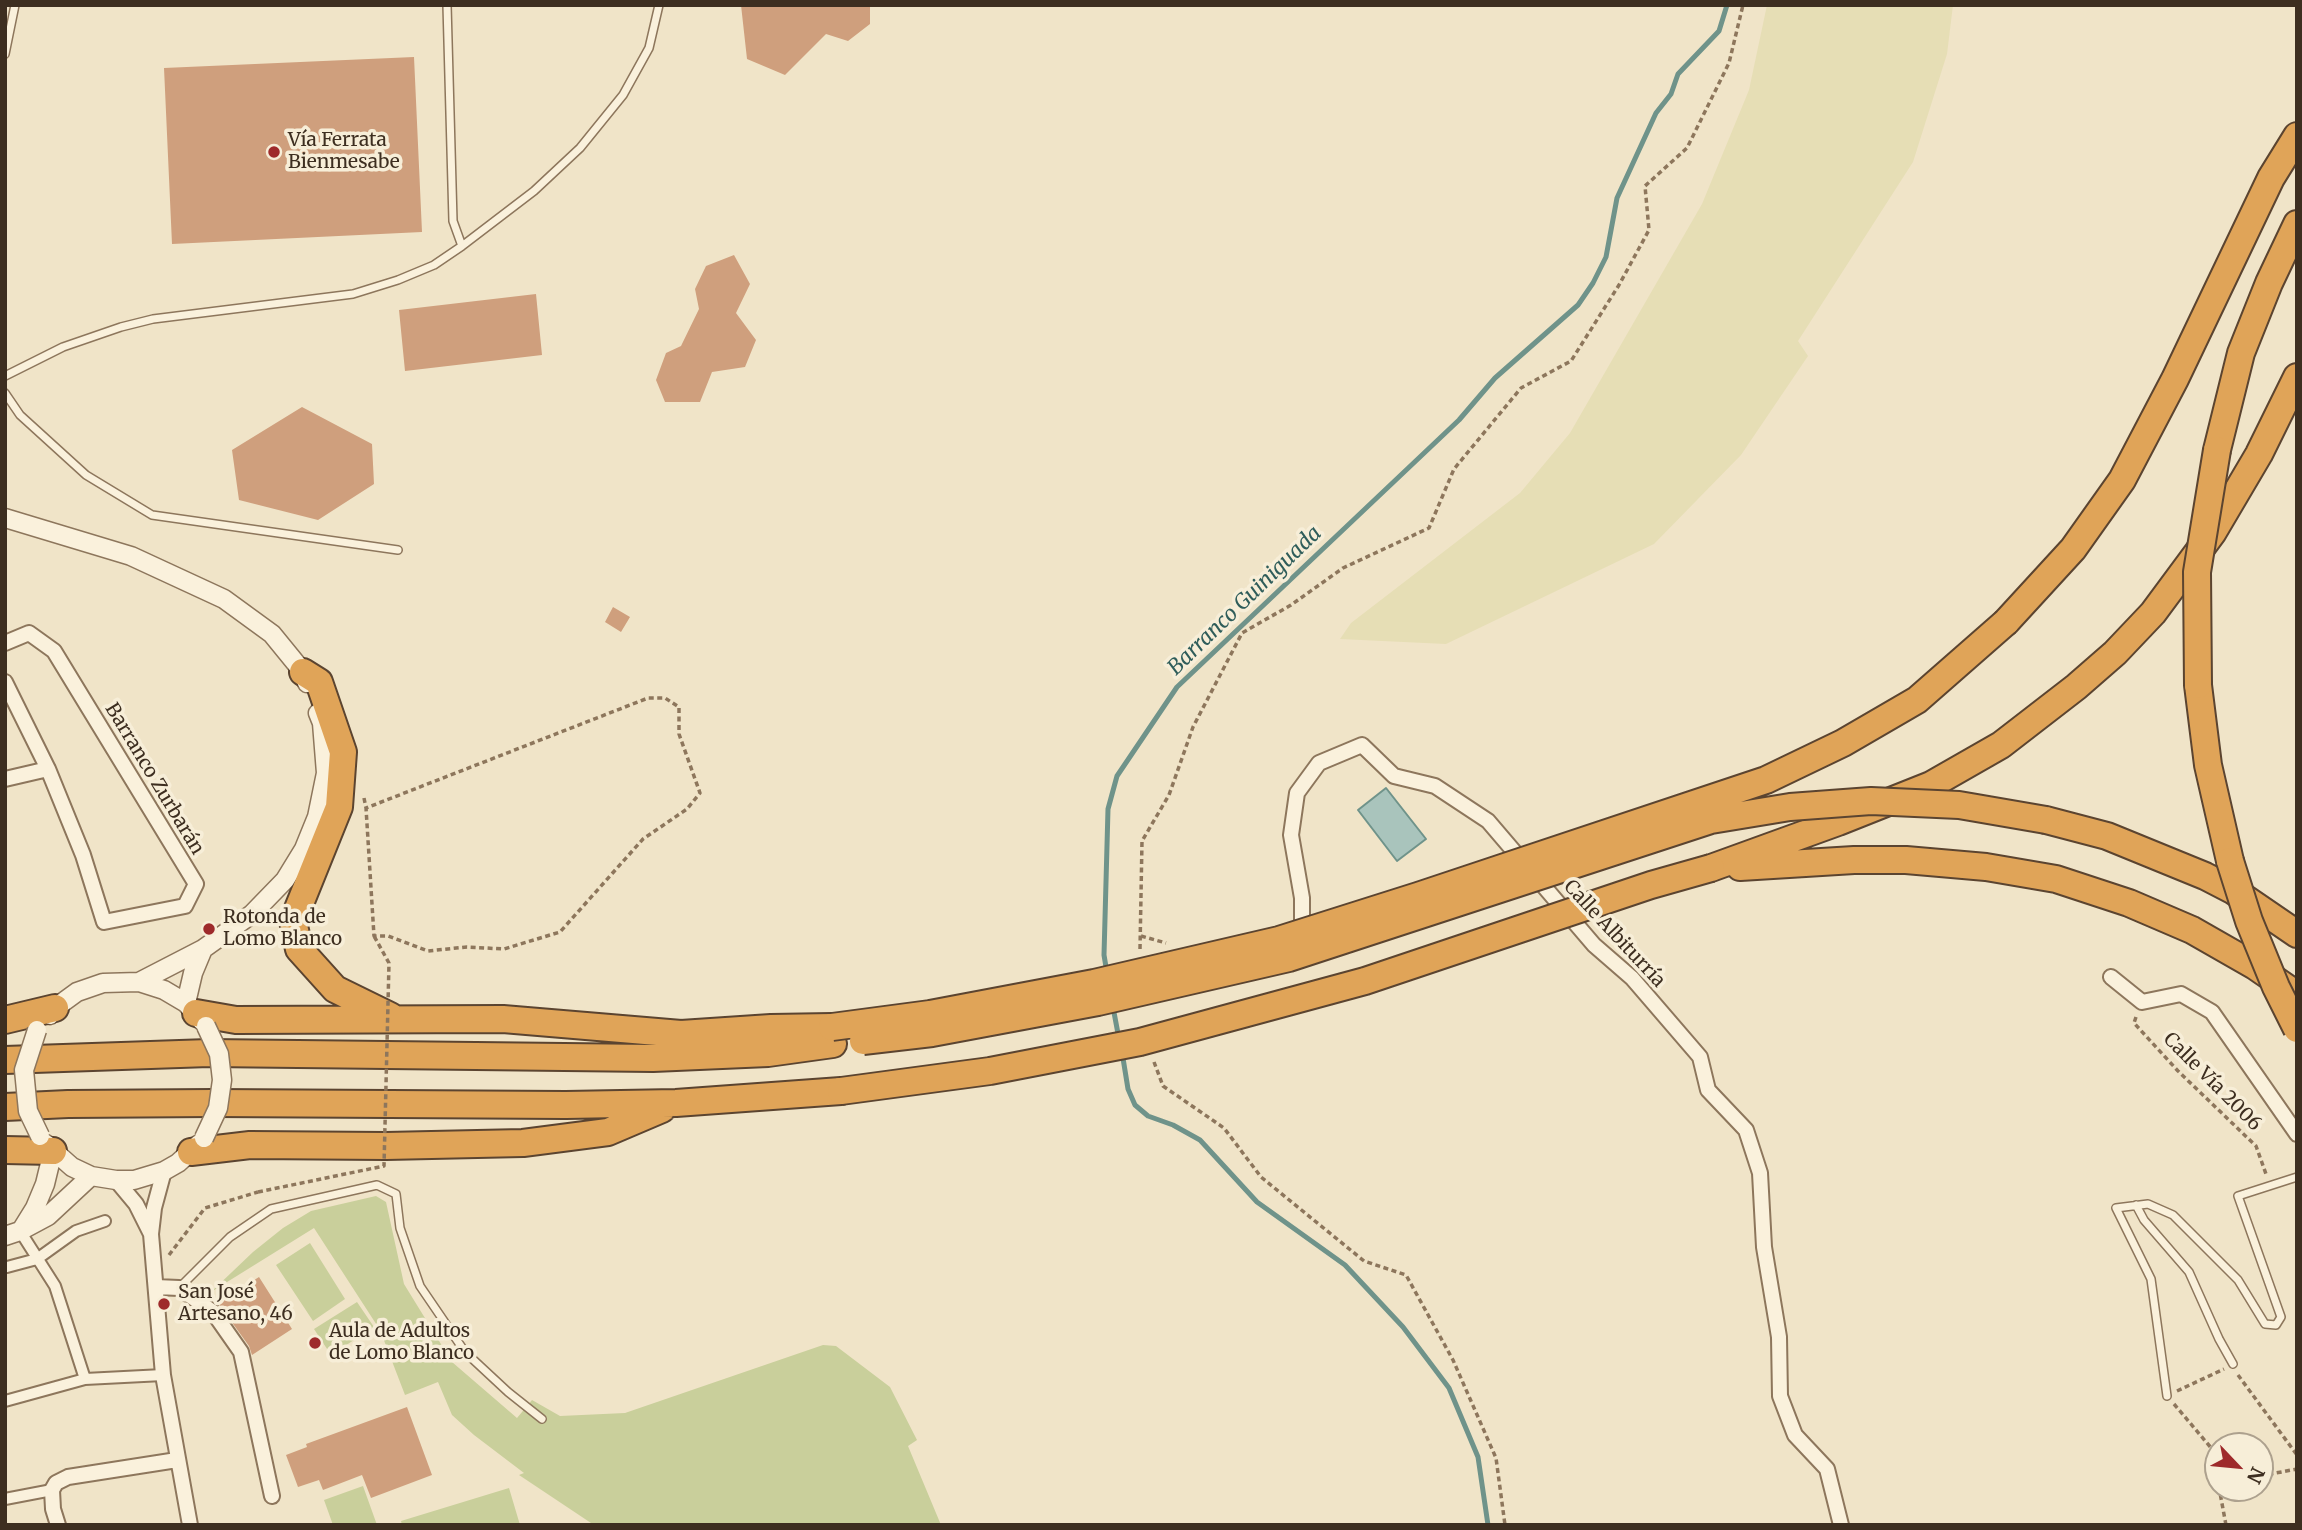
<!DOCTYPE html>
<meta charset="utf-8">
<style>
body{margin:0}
#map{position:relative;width:2302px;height:1530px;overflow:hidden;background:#f0e4c8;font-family:Merriweather,serif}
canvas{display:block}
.frame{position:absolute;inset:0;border:7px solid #3d2e20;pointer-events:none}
.north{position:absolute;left:2204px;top:1432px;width:70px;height:70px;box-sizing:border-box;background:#f7eed8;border:2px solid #ada18e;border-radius:50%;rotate:116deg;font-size:19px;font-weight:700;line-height:28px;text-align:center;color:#3d2e20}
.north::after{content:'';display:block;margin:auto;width:24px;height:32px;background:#9e2a2b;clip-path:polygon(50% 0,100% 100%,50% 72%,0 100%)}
</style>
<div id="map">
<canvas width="2302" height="1530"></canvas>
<div class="frame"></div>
<div class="north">N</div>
</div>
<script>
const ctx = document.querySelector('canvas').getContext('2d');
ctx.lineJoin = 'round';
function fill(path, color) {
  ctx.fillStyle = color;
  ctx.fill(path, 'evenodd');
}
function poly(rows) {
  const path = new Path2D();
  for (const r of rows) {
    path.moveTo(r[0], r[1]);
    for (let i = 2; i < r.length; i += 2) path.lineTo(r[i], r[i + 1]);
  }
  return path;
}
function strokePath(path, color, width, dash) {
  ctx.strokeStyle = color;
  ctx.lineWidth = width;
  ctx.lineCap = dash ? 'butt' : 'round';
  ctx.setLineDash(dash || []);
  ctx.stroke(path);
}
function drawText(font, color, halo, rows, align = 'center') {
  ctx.font = font + ' Merriweather,serif';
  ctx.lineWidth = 7;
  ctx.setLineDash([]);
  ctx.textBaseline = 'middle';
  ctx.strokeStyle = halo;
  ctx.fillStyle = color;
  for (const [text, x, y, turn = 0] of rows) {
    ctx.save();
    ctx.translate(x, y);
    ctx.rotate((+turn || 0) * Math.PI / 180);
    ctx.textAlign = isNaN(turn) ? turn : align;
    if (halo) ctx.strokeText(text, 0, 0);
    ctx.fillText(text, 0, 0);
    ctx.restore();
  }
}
fill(poly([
 [1767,5,1953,5,1947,54,1913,162,1798,341,1808,356,1741,455,1654,544,1446,644,1340,639,1351,623,1520,493,1570,433,1702,204,1749,90]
]), '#e6deb5');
fill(poly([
 [376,1196,386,1202,404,1284,452,1362,517,1418,532,1400,560,1416,625,1413,823,1345,836,1346,890,1387,917,1440,908,1446,941,1525,594,1525,519,1475,524,1473,474,1435,452,1415,438,1382,405,1395,380,1330,314,1228,211,1292,253,1252,283,1228,311,1211],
 [310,1243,345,1299,313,1321,276,1265],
 [357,1302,374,1327,331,1355,314,1329],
 [363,1486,377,1525,333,1525,324,1500],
 [509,1488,520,1525,402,1525,401,1521]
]), '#c9cf9b');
const water = poly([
 [1386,788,1426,839,1397,861,1358,810,1386,788]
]);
fill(water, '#a9c4bc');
strokePath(water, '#6f938a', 2);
strokePath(poly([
 [1107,973,1104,955,1108,809,1117,776,1177,687,1459,420,1495,378,1578,305,1593,283,1606,257,1617,198,1656,113,1671,94,1678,74,1719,31,1727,5],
 [1113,1007,1119,1039],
 [1122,1052,1128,1089,1135,1105,1148,1116,1173,1125,1200,1140,1257,1202,1345,1265,1403,1327,1449,1388,1478,1457,1488,1525]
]), '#6f938a', 5);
fill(poly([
 [741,5,870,5,870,24,848,41,826,34,785,75,747,59],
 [414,57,422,232,172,244,164,68],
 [734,255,750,284,736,313,756,340,745,367,712,372,700,402,665,402,656,380,666,353,681,346,699,309,695,289,706,266],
 [536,294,542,355,405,371,399,310],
 [302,407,372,444,374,484,318,520,239,500,232,450],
 [613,607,630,617,621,632,605,622],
 [259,1277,292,1329,252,1355,249,1346,218,1303],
 [407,1407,432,1475,371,1498,362,1475,323,1490,319,1480,298,1487,286,1455,307,1447,306,1444]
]), '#cf9f7d');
const service = poly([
 [447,5,453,221,462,246],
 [5,54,15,5],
 [5,376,63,347,121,327,153,319,353,294,398,280,434,265,462,246,534,191,580,148,623,95,649,48,659,5],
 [5,393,20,415,86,475,152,515,398,550],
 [2136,1205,2144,1220,2189,1272,2219,1339,2233,1364],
 [179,1288,230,1237,271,1209,377,1185,396,1194,400,1228,420,1286,465,1352,508,1392,542,1419],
 [2167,1396,2151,1279,2116,1208,2148,1204,2173,1215,2238,1280,2265,1324,2276,1325,2281,1317,2238,1196,2297,1177]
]);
const pedestrian = poly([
 [20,1231,55,1286,85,1379],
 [7,1267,37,1259,76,1231,105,1221],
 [5,1401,85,1379,163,1375],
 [5,1499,52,1490]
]);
const minor = poly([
 [5,643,29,633,54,651,196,884,185,906,104,922,83,855,48,769,5,682],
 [5,779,48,769],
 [1299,935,1302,925,1302,898,1291,835,1297,793,1319,763,1362,745,1394,776,1435,786,1488,821,1594,945,1632,978,1700,1057,1708,1090,1746,1130,1760,1173,1764,1247,1779,1337,1780,1396,1795,1435,1827,1469,1841,1525],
 [2111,977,2142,1002,2181,994,2212,1012,2297,1134],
 [164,1171,154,1208,151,1234,163,1375,190,1525],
 [116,1180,136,1204,151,1234],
 [156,1287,179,1288,213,1312,241,1352,272,1496],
 [58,1525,53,1509,52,1490,56,1483,68,1477,177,1460]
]);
const tertiary = poly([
 [5,518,131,556,224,599,272,634,303,672,307,683],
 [139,982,203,949,252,914,285,880,304,849,317,817,326,773,322,723,318,713],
 [186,1003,193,973,203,949],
 [50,1015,55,1008,77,992,103,983,139,982,164,990,186,1003,202,1021],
 [46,1144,72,1167,91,1176,116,1180,134,1180,164,1171,178,1163,199,1144],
 [22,1229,35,1208,45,1184,53,1151],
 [5,1236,20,1231,48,1216,91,1176]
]);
const motorway = poly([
 [2217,450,2241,353,2269,283,2297,224],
 [2006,622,2073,549,2122,480,2175,379,2271,178,2297,136],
 [303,672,319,682,343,752,339,807,293,921,299,949,335,989,390,1016],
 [2198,685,2208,765,2230,861],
 [2046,820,2107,836,2205,876,2234,891,2297,934],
 [1740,867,1854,860,1906,860,1986,867,2056,879,2129,903,2192,930,2255,966,2297,995],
 [1711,868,1838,822,1931,785,2001,745,2076,687,2115,653,2153,613,2213,532,2259,454,2297,377],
 [196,1013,236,1020,503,1019,681,1034,771,1028,832,1027],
 [5,1020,55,1008],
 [5,1060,209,1053,653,1058,768,1053,833,1044],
 [5,1107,68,1104,213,1103,566,1105,676,1103,841,1091],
 [5,1150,53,1151],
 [191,1152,250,1145,386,1146,523,1143,608,1132,662,1109]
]);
strokePath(service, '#8d765c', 10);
strokePath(pedestrian, '#8d765c', 14);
strokePath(minor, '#8d765c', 18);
strokePath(tertiary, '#8d765c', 21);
strokePath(motorway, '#5b4430', 30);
strokePath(poly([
 [364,798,366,808,374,936,388,936,428,951,467,947,504,949,560,932,643,839,687,809,700,793,679,734,679,707,665,698,648,698,366,808],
 [1141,936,1166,943],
 [1140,949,1142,841,1169,795,1193,727,1242,633,1291,605,1343,568,1429,528,1454,469,1521,388,1571,361,1619,285,1649,230,1645,186,1687,148,1729,63,1743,5],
 [2136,1017,2134,1023,2178,1071,2256,1146,2266,1174],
 [1154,1062,1163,1086,1224,1128,1261,1177,1364,1261,1406,1275,1453,1360,1496,1458,1505,1525],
 [169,1255,205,1208,258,1192],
 [2238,1375,2297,1455],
 [2177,1391,2224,1369],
 [2174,1404,2218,1456],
 [2260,1476,2297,1469],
 [2226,1525,2220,1493,2227,1488]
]), '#8d765c', 3.5, [5, 3.5]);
strokePath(service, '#faf1dc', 7);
strokePath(pedestrian, '#faf1dc', 10);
strokePath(minor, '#faf1dc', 14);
strokePath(tertiary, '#faf1dc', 18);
strokePath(motorway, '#e0a458', 26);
const tertiaryBridge = poly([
 [37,1030,24,1070,28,1111,40,1136],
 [204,1138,218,1108,222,1080,219,1054,206,1026]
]);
const motorwayBridge = poly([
 [2198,685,2197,572,2217,450],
 [2230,861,2249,921,2276,987,2297,1029],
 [832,1027,930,1014,1094,983,1279,940,1418,896,1766,780,1843,743,1917,700,2006,622],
 [863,1041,932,1033,1098,1002,1289,958,1711,820,1790,807,1871,801,1959,805,2046,820],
 [841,1091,990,1071,1140,1042,1365,981,1651,885,1711,868]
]);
strokePath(tertiaryBridge, '#8d765c', 21, []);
strokePath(motorwayBridge, '#5b4430', 30, []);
strokePath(poly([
 [258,1192,384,1166,389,963,374,936]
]), '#8d765c', 3.5, [5, 3.5]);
strokePath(tertiaryBridge, '#faf1dc', 18);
strokePath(motorwayBridge, '#e0a458', 26);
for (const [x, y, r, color] of [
 [274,152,7,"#9e2a2b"],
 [209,929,7,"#9e2a2b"],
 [164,1304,7,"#9e2a2b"],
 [315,1343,7,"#9e2a2b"]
]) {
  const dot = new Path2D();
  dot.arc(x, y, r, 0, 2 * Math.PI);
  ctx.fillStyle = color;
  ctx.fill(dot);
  strokePath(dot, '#f7eed8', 2.5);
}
drawText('19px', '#3d2e20', '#f7eed8', [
 ["Vía Ferrata",288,141],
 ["Bienmesabe",288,163],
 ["Rotonda de",223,918],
 ["Lomo Blanco",223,940],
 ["San José",178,1293],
 ["Artesano, 46",178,1315],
 ["Aula de Adultos",329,1332],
 ["de Lomo Blanco",329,1354]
], 'left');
drawText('19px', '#3d2e20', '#f7eed8', [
 ["Barranco Zurbarán",154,779,59],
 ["Calle Albiturría",1614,934,47],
 ["Calle Vía 2006",2212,1082,45]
]);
drawText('italic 21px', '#2f5d5a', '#f7eed8', [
 ["Barranco Guiniguada",1245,601,-44]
]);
</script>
